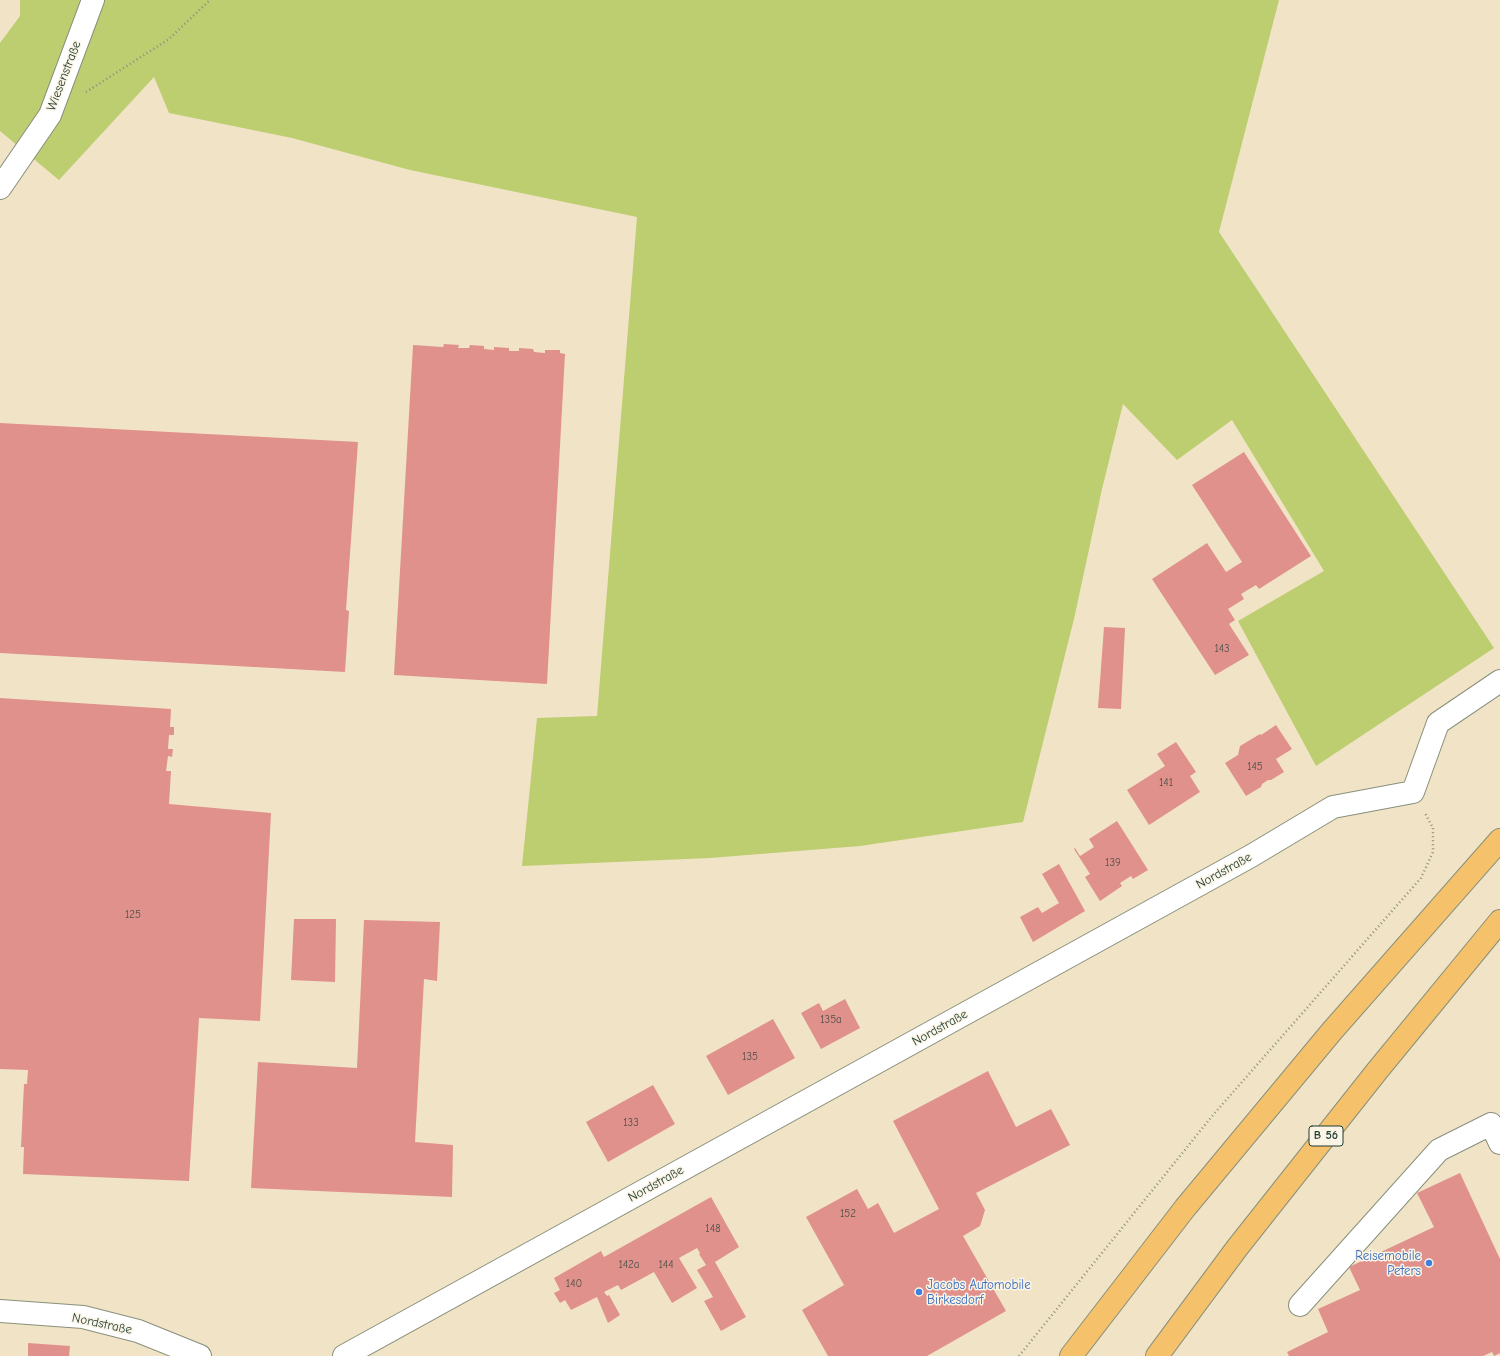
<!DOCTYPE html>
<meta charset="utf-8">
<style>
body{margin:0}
canvas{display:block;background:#f1e3c5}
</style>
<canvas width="1500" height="1356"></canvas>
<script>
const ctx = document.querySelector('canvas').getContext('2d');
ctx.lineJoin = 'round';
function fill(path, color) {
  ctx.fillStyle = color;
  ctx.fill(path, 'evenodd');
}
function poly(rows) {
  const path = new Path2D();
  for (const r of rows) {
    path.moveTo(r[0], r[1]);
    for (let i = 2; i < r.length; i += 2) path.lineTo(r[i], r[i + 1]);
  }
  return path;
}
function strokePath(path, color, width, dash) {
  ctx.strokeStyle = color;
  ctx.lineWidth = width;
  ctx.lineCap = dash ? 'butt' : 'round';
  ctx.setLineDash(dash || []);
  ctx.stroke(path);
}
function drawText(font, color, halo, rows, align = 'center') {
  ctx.font = font + ' "Comic Neue",sans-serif';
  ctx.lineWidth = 3;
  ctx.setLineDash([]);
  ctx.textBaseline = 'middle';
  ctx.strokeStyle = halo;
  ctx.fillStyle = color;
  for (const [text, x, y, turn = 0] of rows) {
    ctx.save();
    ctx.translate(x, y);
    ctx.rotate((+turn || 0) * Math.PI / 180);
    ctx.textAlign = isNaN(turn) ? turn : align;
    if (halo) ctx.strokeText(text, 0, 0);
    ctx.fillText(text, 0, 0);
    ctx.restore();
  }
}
fill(poly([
 [20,0,1279,0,1219,232,1494,648,1316,766,1238,621,1324,571,1232,420,1177,460,1123,404,1102,489,1074,619,1023,822,860,846,710,858,522,866,537,718,597,716,637,217,410,170,292,138,169,113,154,77,59,180,0,131,0,43,20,16]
]), '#bdce71');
fill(poly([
 [444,344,459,345,458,348,469,348,470,345,484,346,484,349,494,350,494,347,509,348,509,351,519,351,519,348,533,349,534,352,545,353,545,350,560,350,560,353,565,354,547,684,394,675,413,345,443,347],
 [0,423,358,442,346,610,349,611,345,672,0,653],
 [1244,452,1311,556,1259,589,1256,585,1241,594,1244,599,1228,609,1235,620,1229,624,1249,655,1215,675,1152,579,1207,543,1226,572,1242,562,1192,485],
 [1104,627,1125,628,1121,709,1098,708],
 [0,698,171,709,170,727,174,727,174,735,169,735,168,749,173,749,172,757,168,756,166,771,171,771,169,804,271,813,260,1021,199,1018,189,1181,23,1174,24,1147,21,1147,24,1084,27,1084,28,1070,0,1069],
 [1276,725,1292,749,1276,759,1284,772,1271,780,1268,780,1262,784,1261,787,1246,796,1225,763,1238,755,1240,746,1260,734,1261,735],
 [1176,742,1196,772,1190,776,1200,792,1149,825,1127,790,1165,766,1157,754],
 [1117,821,1148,870,1133,879,1131,876,1120,883,1122,886,1100,901,1085,877,1090,874,1074,849,1075,848,1080,856,1094,847,1089,839],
 [1059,864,1085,911,1033,942,1020,917,1038,907,1042,913,1059,903,1042,874],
 [294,919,336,919,335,982,291,980],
 [364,920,440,922,437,981,424,979,415,1142,453,1145,452,1197,251,1188,258,1062,357,1068],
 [845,999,860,1028,821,1049,801,1013,819,1003,823,1011],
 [773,1019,795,1058,728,1095,706,1056],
 [988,1071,1016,1127,1051,1109,1070,1145,976,1193,985,1210,980,1226,963,1236,1006,1311,927,1356,828,1356,802,1310,844,1285,806,1217,857,1189,868,1209,878,1203,894,1233,939,1209,893,1121],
 [653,1085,675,1124,608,1162,586,1122],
 [1460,1173,1500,1259,1500,1353,1494,1356,1492,1352,1483,1356,1289,1356,1287,1352,1328,1332,1318,1309,1360,1290,1349,1267,1434,1227,1417,1193],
 [711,1197,739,1247,715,1262,746,1317,721,1331,704,1301,713,1297,697,1270,706,1265,699,1254,700,1253,697,1248,679,1258,697,1288,672,1303,654,1272,621,1290,618,1285,604,1292,607,1296,609,1295,620,1315,608,1323,597,1297,571,1310,565,1300,560,1303,554,1293,560,1290,554,1278,601,1251,604,1257],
 [28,1343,70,1346,69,1356,28,1356]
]), '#e0918c');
const minor = poly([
 [0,188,50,115,93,0],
 [1300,1305,1439,1150,1491,1124,1500,1143],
 [0,1311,83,1317,138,1331,200,1356],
 [344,1356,1251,856,1333,807,1413,792,1438,723,1500,681]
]);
const major = poly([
 [1071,1356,1185,1208,1332,1031,1500,840],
 [1157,1356,1237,1248,1377,1071,1500,921]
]);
strokePath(minor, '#88907c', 24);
strokePath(major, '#88907c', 24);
strokePath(poly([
 [86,92,169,39,210,0],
 [1019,1356,1213,1115,1421,878,1433,852,1433,828,1425,813]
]), '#88907c', 2.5, [1, 3]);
strokePath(minor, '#fff', 22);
strokePath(major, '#f5c16b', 22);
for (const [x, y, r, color] of [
 [1429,1263,4,"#3f7fe0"],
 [919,1292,4,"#3f7fe0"]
]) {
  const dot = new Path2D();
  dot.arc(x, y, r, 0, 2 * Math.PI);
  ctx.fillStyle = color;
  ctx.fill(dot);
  strokePath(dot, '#fcf5e5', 1.5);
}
drawText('11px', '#4f524a', null, [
 ["143",1222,649],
 ["145",1255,767],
 ["141",1166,783],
 ["139",1113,863],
 ["125",133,915],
 ["135a",831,1020],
 ["135",750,1057],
 ["133",631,1123],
 ["152",848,1214],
 ["148",713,1229],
 ["142a",629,1265],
 ["144",666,1265],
 ["140",574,1284]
]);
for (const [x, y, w] of [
 [1326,1136,34]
]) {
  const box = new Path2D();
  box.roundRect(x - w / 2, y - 10, w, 20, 3);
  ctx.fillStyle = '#fcf5e5';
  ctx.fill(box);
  strokePath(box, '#1f3d34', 1);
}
drawText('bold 12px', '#1f3d34', null, [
 ["B 56",1326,1136]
]);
drawText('13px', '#1f3d34', '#fcf5e5', [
 ["Wiesenstraße",64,76,-69],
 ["Nordstraße",1224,871,-29],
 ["Nordstraße",940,1028,-29],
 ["Nordstraße",656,1184,-29],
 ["Nordstraße",102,1324,12]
]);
drawText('13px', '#366cbe', '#fcf5e5', [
 ["Reisemobile",1421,1256],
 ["Peters",1421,1271],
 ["Jacobs Automobile",927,1285,"left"],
 ["Birkesdorf",927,1300,"left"]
], 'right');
</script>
